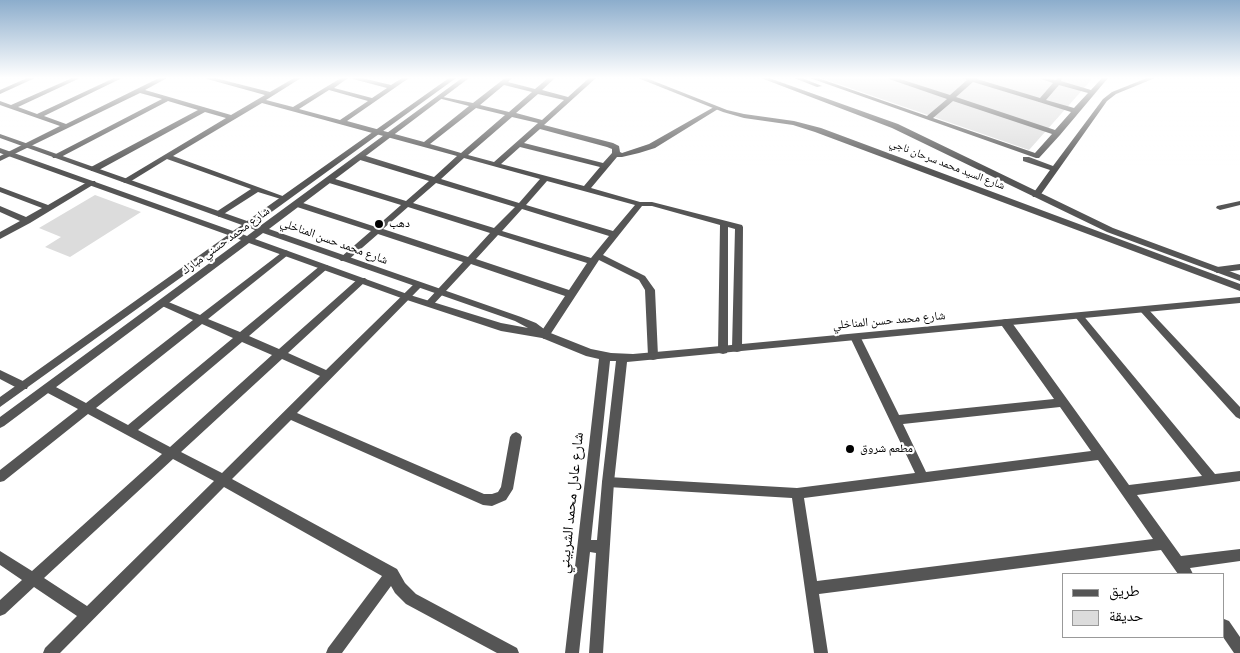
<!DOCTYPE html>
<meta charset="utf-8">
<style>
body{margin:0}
#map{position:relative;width:1240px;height:653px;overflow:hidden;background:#fff;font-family:"Titillium Web","Noto Naskh Arabic",sans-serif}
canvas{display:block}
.legend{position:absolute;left:1062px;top:573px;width:162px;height:65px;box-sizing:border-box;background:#fff;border:1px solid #999;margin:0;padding:6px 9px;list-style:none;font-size:15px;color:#000}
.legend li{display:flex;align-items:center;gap:10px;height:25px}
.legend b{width:25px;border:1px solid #999}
</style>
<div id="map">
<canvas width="1240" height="653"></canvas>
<ul class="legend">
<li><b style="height:6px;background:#555"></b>طريق</li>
<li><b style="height:14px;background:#dcdcdc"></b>حديقة</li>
</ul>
</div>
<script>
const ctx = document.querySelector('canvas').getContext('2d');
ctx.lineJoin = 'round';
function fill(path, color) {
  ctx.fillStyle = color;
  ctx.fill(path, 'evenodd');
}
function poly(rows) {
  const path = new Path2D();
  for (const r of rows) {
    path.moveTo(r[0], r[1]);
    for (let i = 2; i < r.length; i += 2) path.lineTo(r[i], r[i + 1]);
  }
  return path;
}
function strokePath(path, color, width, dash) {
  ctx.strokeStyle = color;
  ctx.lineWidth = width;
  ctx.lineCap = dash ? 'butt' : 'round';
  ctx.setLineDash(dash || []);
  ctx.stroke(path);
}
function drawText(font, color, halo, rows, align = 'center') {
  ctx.font = font + ' "Titillium Web","Noto Naskh Arabic",sans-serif';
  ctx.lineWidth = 4.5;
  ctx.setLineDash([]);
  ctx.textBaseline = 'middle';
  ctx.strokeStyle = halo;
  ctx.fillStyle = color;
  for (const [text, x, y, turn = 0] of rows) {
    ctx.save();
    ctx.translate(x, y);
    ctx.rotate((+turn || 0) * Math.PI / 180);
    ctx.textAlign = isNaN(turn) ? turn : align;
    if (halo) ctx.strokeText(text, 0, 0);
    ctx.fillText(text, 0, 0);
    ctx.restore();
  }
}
fill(poly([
 [821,78,1093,78,1029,150],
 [95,195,141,212,70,257,45,247,61,237,39,228]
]), '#dcdcdc');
fill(poly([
 [27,78,35,78,0,94,0,90,27,78],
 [72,78,80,78,18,107,37,114,114,78,122,78,44,116,66,124,159,78,167,78,145,90,231,115,265,95,207,79,206,78,215,78,270,92,294,78,301,78,266,100,293,107,341,78,348,78,334,88,372,98,387,88,353,79,352,78,362,78,391,85,402,78,409,78,347,121,424,142,469,106,438,98,438,96,473,103,505,78,512,78,508,82,535,89,548,78,555,78,542,90,568,97,589,78,596,78,544,125,613,143,619,146,620,152,622,153,649,144,714,107,718,107,718,109,655,148,639,153,622,157,617,157,591,188,640,202,652,202,742,225,743,227,742,348,741,351,737,352,733,351,732,348,735,229,728,227,728,350,727,353,723,354,719,353,718,350,720,225,652,206,642,206,603,255,645,276,655,290,658,356,657,359,653,360,649,359,648,356,645,290,639,280,599,260,548,338,544,339,539,335,565,296,471,264,432,306,426,306,424,304,426,302,463,262,378,234,347,261,341,261,339,259,341,257,371,231,294,206,293,204,294,202,300,202,376,227,401,205,326,182,326,178,332,178,406,201,429,181,357,159,357,155,363,155,434,177,457,156,262,103,173,156,288,198,284,200,258,192,219,217,215,214,216,212,251,189,167,159,128,183,125,183,121,181,226,118,205,112,97,171,91,171,91,167,198,110,168,101,59,158,53,158,52,156,162,99,140,93,0,161,0,156,60,126,0,105,0,101,11,105,72,78],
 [504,85,532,92,509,112,480,105,504,85],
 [329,90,368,101,340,120,299,109,329,90],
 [538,94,564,100,542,120,516,113,538,94],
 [476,108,505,115,461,153,430,144,476,108],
 [512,117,538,123,494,162,468,155,512,117],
 [540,129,607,147,612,149,612,153,603,163,524,143,540,129],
 [520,147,600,167,584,186,501,164,520,147],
 [464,158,540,179,519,203,441,179,464,158],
 [547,181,635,205,613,231,526,205,547,181],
 [436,183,515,207,494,228,413,203,436,183],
 [408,207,490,233,468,257,383,229,408,207],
 [522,209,609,236,591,258,502,231,522,209],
 [498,235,587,263,569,290,476,259,498,235],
 [794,78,802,78,822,86,817,87,794,78],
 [810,78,818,78,927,116,947,99,889,79,888,78,897,78,950,95,967,80,963,78,977,78,977,79,1040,98,1053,83,1041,79,1040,78,1056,80,1058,78,1062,78,1061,81,1091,90,1102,78,1108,78,1060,135,1039,158,1036,158,810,78],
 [973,82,1039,102,1071,112,1055,130,956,97,973,82],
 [1059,85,1088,93,1074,108,1046,100,1059,85],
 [953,101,1052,134,1035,153,933,118,953,101],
 [1147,78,1155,78,1116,94,1107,101,1039,197,1033,197,1032,195,1050,170,1023,161,1023,157,1029,157,1053,166,1103,99,1112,92,1147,78],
 [89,181,95,181,96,183,30,223,0,239,0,232,20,221,0,212,0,206,26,217,42,208,0,192,0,187,48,205,89,181],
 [1240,201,1240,205,1220,210,1216,208,1217,206,1240,201],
 [285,250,288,251,289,253,288,255,208,319,240,332,321,265,327,265,329,267,327,269,249,336,279,349,359,278,365,278,367,280,365,282,288,353,326,370,415,283,421,283,423,285,297,413,484,494,492,494,498,492,501,487,510,437,512,434,516,432,520,434,522,437,513,489,506,500,492,506,483,505,291,420,232,479,397,569,405,583,416,594,517,648,519,653,497,653,406,604,395,593,391,586,342,653,326,653,328,648,382,576,224,487,60,653,43,653,45,648,77,616,34,587,5,614,0,616,0,600,22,580,0,565,0,551,32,571,162,454,88,414,4,481,0,482,0,470,78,409,44,391,43,388,44,385,52,385,86,403,193,320,160,305,158,303,160,301,166,301,200,315,285,250],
 [202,324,233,338,128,425,96,408,202,324],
 [242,342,272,355,170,447,138,430,242,342],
 [282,359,320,376,222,473,181,452,282,359],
 [173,459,214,481,87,606,44,578,173,459],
 [1240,264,1240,270,1217,273,1212,270,1217,267,1240,264],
 [1144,307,1147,308,1240,407,1240,419,1236,417,1141,312,1139,310,1141,308,1144,307],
 [1079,313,1082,314,1215,474,1240,471,1240,481,1137,495,1181,556,1240,549,1240,561,1190,568,1193,574,1178,574,1161,550,819,594,828,653,814,653,792,498,608,487,604,486,602,482,604,478,608,477,797,488,915,473,850,337,851,334,859,334,899,415,1054,399,1002,326,1001,323,1002,320,1006,319,1010,320,1129,485,1202,476,1076,318,1074,316,1076,314,1079,313],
 [1060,407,1091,451,926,472,903,424,1060,407],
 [1098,460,1153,539,817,581,804,498,1098,460],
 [0,370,27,383,28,386,27,389,19,389,0,379,0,370],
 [1224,619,1229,621,1240,637,1240,653,1234,653,1223,637,1224,619]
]), '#555');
fill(poly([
 [449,78,456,78,255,224,260,226,462,78,469,78,269,229,521,317,536,323,548,332,591,349,611,353,633,354,689,349,1240,297,1240,303,627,362,614,482,603,653,589,653,596,553,590,552,579,653,565,653,599,359,586,356,542,338,501,331,404,299,249,243,4,426,0,428,0,417,241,240,236,238,0,407,0,397,228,235,0,153,0,148,233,231,242,225,0,138,0,134,247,221,449,78],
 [250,228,255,230,247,236,242,234,250,228],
 [263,233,515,321,528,328,501,323,410,295,255,239,263,233],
 [610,361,616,361,602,482,597,540,591,540,610,361],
 [638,78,646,78,727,110,744,114,794,121,821,128,1240,284,1240,291,815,132,793,125,744,118,723,112,638,78],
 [761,78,769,78,898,124,1113,228,1240,275,1240,281,1107,232,892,128,761,78]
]), '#555');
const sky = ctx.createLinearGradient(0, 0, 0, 169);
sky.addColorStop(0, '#8cadcc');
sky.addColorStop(0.46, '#fff');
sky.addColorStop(1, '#ffffff00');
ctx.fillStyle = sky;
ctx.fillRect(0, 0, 1240, 169);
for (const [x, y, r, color] of [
 [379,224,5,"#000"],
 [850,449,5,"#000"]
]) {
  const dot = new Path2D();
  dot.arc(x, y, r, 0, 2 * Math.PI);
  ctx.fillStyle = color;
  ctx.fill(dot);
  strokePath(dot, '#fff', 2);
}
drawText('11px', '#000', '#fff', [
 ["شارع السيد محمد سرحان ناجي",947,165,21]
]);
drawText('12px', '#000', '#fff', [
 ["دهب",389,224],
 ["مطعم شروق",860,449]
], 'left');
drawText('12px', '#000', '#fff', [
 ["شارع محمد حسني مبارك",226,241,-36],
 ["شارع محمد حسن المناخلي",334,242,20],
 ["شارع محمد حسن المناخلي",889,321,-5]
]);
drawText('15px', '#000', '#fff', [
 ["شارع عادل محمد الشربيني",572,503,-84]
]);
</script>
